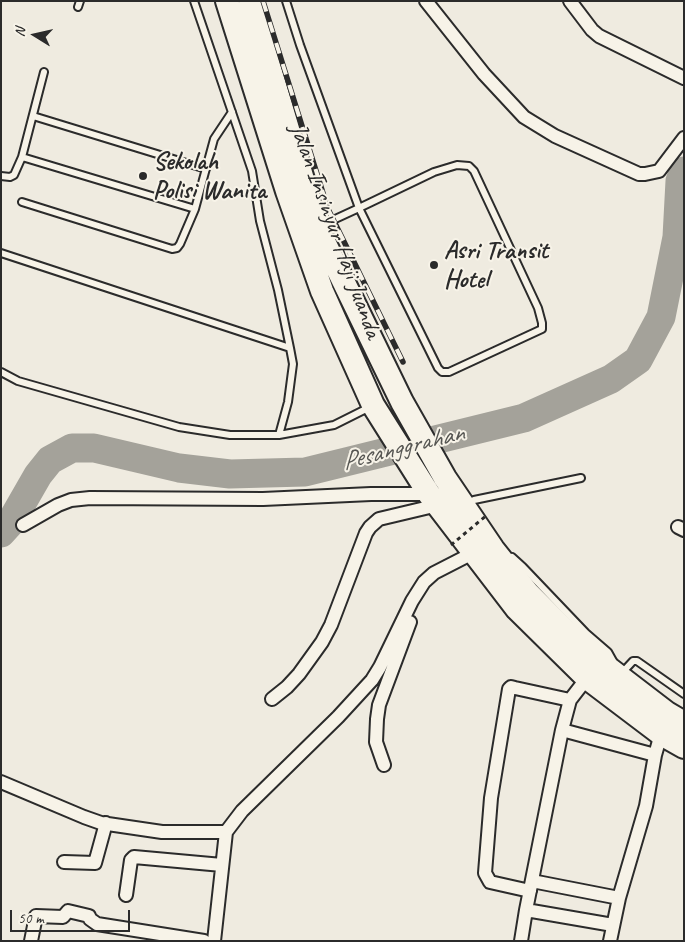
<!DOCTYPE html>
<style>
body{margin:0}
#map{position:relative;width:685px;height:942px;overflow:hidden;background:#efebe0;font-family:Caveat,sans-serif}
canvas{display:block}
.frame{position:absolute;inset:0;border:2px solid #2b2b2b;pointer-events:none}
.north{position:absolute;left:10px;top:10px;width:50px;height:50px;-webkit-text-stroke:4px #f7f3e8;paint-order:stroke;rotate:280deg;font-size:14px;font-weight:700;line-height:20px;text-align:center;color:#2b2b2b}
.north::after{content:'';display:block;margin:auto;width:18px;height:22px;background:#2b2b2b;clip-path:polygon(50% 0,100% 100%,50% 72%,0 100%)}
.scale{position:absolute;left:10px;top:910px;width:120px;height:22px;box-sizing:border-box;border:2px solid #2b2b2b;border-top:0;padding-left:6px;font-size:15px;line-height:18px;white-space:nowrap;color:#2b2b2b;-webkit-text-stroke:4px #f7f3e8;paint-order:stroke}
</style>
<div id="map">
<canvas width="685" height="942"></canvas>
<div class="frame"></div>
<div class="north">N</div>
<div class="scale">50 m</div>
</div>
<script>
const ctx = document.querySelector('canvas').getContext('2d');
ctx.lineJoin = 'round';
function poly(rows) {
  const path = new Path2D();
  for (const r of rows) {
    path.moveTo(r[0], r[1]);
    for (let i = 2; i < r.length; i += 2) path.lineTo(r[i], r[i + 1]);
  }
  return path;
}
function strokePath(path, color, width, dash) {
  ctx.strokeStyle = color;
  ctx.lineWidth = width;
  ctx.lineCap = dash ? 'butt' : 'round';
  ctx.setLineDash(dash || []);
  ctx.stroke(path);
}
function drawText(font, color, halo, rows, align = 'center') {
  ctx.font = font + ' Caveat,sans-serif';
  ctx.lineWidth = 4;
  ctx.setLineDash([]);
  ctx.textBaseline = 'middle';
  ctx.strokeStyle = halo;
  ctx.fillStyle = color;
  for (const [text, x, y, turn = 0] of rows) {
    ctx.save();
    ctx.translate(x, y);
    ctx.rotate((+turn || 0) * Math.PI / 180);
    ctx.textAlign = isNaN(turn) ? turn : align;
    if (halo) ctx.strokeText(text, 0, 0);
    ctx.fillText(text, 0, 0);
    ctx.restore();
  }
}
strokePath(poly([
 [1,533,11,522,38,475,50,460,72,448,94,448,179,468,230,474,305,472,524,418,611,379,638,360,661,317,677,237,680,181,684,171]
]), '#a4a29a', 29);
const lane = poly([
 [286,1,300,45,359,208,434,172,457,165,469,166,474,171,538,308,542,323,542,329,449,372,442,372,438,368,359,208,320,226],
 [78,7,80,1],
 [33,116,206,169],
 [22,157,195,209],
 [1,176,10,177,14,175,22,157,44,72],
 [22,202,172,249,177,248,180,244,195,209,214,139,232,112],
 [1,253,290,348],
 [1,372,18,381,179,427,230,435,279,435,288,402,293,364,290,348,278,290,260,221,252,171,194,1],
 [279,435,334,425,370,407],
 [466,503,474,500,581,478],
 [512,557,523,567,586,633,608,652,613,661],
 [621,674,633,661,637,661,684,694]
]);
const street = poly([
 [426,1,484,74,524,117,555,136,639,174,645,174,659,171,684,138],
 [570,1,592,30,599,36,684,78],
 [23,525,58,505,71,500,90,498,263,499,371,494,429,494],
 [678,527,684,530],
 [272,699,287,687,299,674,322,642,331,625,366,533,370,527,379,519,438,505],
 [562,730,655,755],
 [384,765,376,742,377,719,379,705,410,622],
 [1,782,84,817,101,823,162,832,226,832],
 [64,862,95,863,106,823],
 [532,881,619,898],
 [530,891,490,882,485,873,491,798,509,689,511,687,515,688,570,700],
 [126,895,131,860,134,857,222,865],
 [526,910,613,925],
 [31,941,36,916,63,917,68,911,89,916,90,919,97,924,204,941],
 [214,941,226,832,242,811,338,717,372,680,380,667,412,601,424,582,434,573,473,553],
 [521,941,526,910,562,730,570,700,587,678],
 [610,941,619,898,646,806,655,755,661,734]
]);
const highway = poly([
 [227,1,287,191,322,291,373,405,429,494,517,609,587,678,661,734,684,747],
 [250,1,317,227,402,402,445,478,493,549,528,593,566,631,607,667,667,713,684,723]
]);
strokePath(lane, '#2b2b2b', 10);
strokePath(street, '#2b2b2b', 16);
strokePath(highway, '#2b2b2b', 26);
strokePath(lane, '#f7f3e8', 6);
strokePath(street, '#f7f3e8', 12);
strokePath(highway, '#f7f3e8', 22);
const rail = poly([
 [263,1,328,209,403,362]
]);
strokePath(rail, '#2b2b2b', 5.5);
strokePath(rail, '#f7f3e8', 4, [11]);
strokePath(poly([
 [451,545,487,515]
]), '#2b2b2b', 3, [4, 4]);
for (const [x, y, r, color] of [
 [143,176,5,"#2b2b2b"],
 [434,265,5,"#2b2b2b"]
]) {
  const dot = new Path2D();
  dot.arc(x, y, r, 0, 2 * Math.PI);
  ctx.fillStyle = color;
  ctx.fill(dot);
  strokePath(dot, '#f7f3e8', 2);
}
drawText('bold 25px', '#2b2b2b', '#f7f3e8', [
 ["Sekolah",153,162],
 ["Polisi Wanita",153,191],
 ["Asri Transit",444,251],
 ["Hotel",444,280]
], 'left');
drawText('25px', '#2b2b2b', '#f7f3e8', [
 ["Jalan Insinyur Haji Juanda",335,231,70]
]);
drawText('italic 26px', '#555552', '#f7f3e8', [
 ["Pesanggrahan",403,448,-14]
]);
</script>
